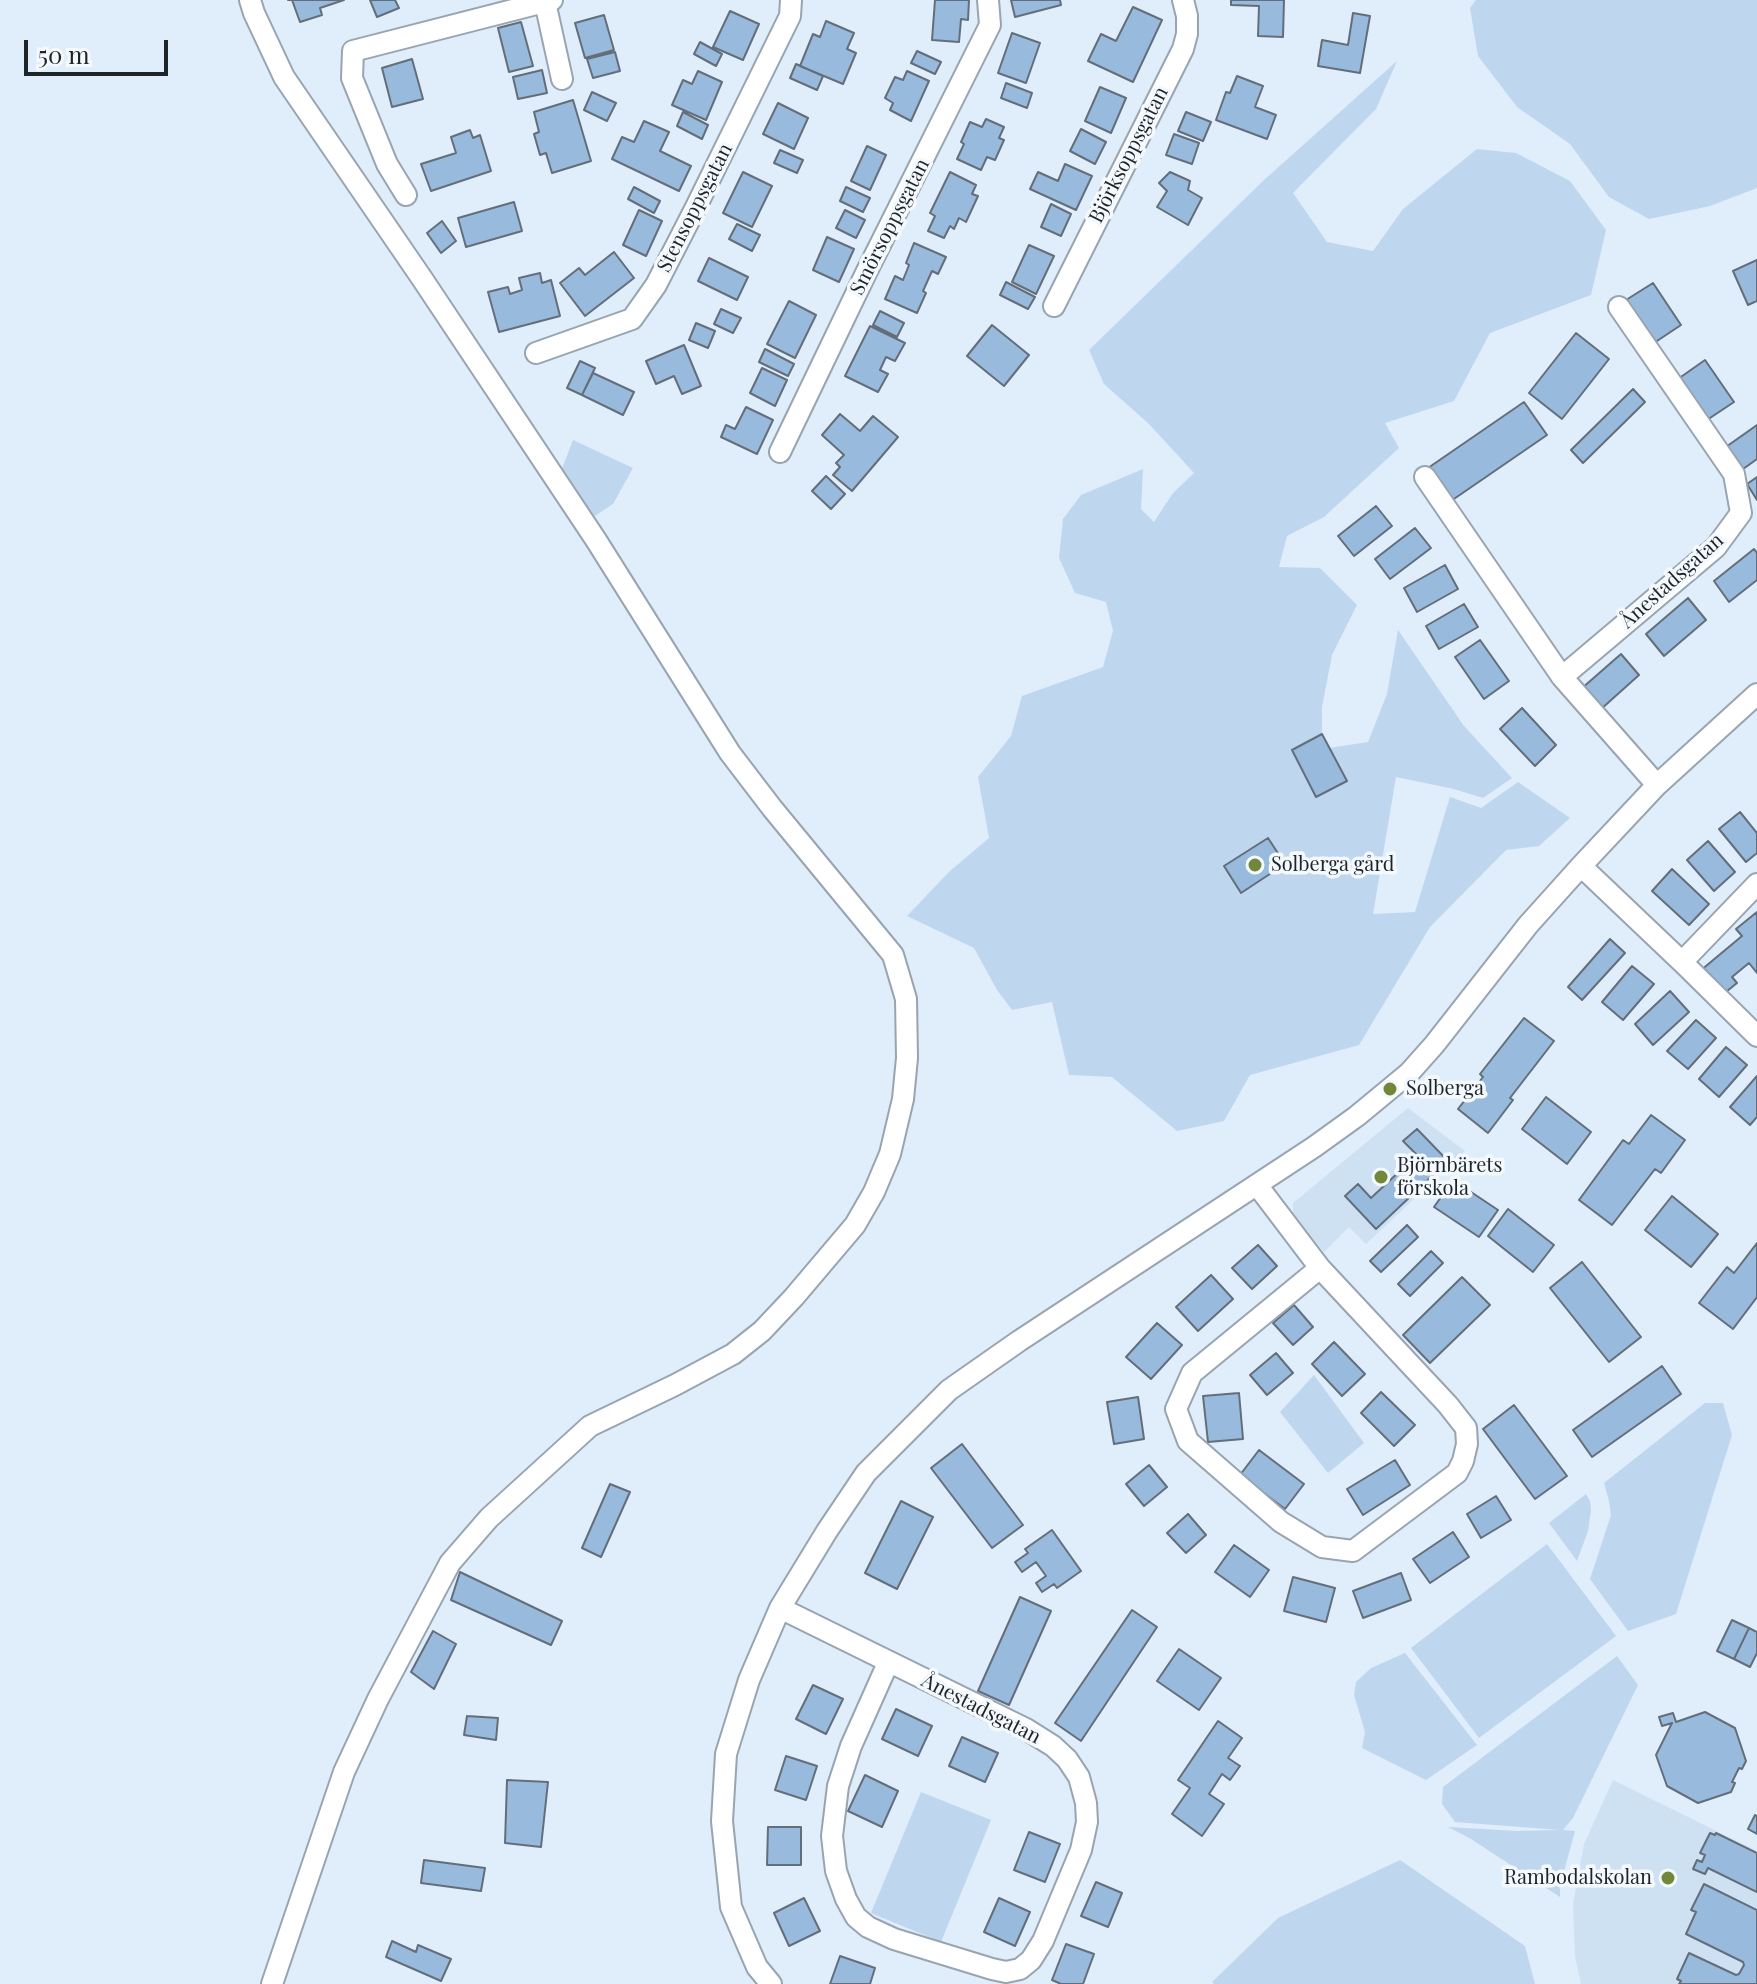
<!DOCTYPE html>
<meta charset="utf-8">
<style>
body{margin:0}
#map{position:relative;width:1757px;height:1984px;overflow:hidden;background:#e0edfa;font-family:"Playfair Display",serif}
canvas{display:block}
.scale{position:absolute;left:24px;top:40px;width:144px;height:36px;box-sizing:border-box;border:4px solid #1f2428;border-top:0;padding-left:10px;font-size:24px;line-height:28px;white-space:nowrap;color:#1f2428;-webkit-text-stroke:6px #f4f9fe;paint-order:stroke}
</style>
<div id="map">
<canvas width="1757" height="1984"></canvas>
<div class="scale">50 m</div>
</div>
<script>
const ctx = document.querySelector('canvas').getContext('2d');
ctx.lineJoin = 'round';
function fill(path, color) {
  ctx.fillStyle = color;
  ctx.fill(path, 'evenodd');
}
function poly(rows) {
  const path = new Path2D();
  for (const r of rows) {
    path.moveTo(r[0], r[1]);
    for (let i = 2; i < r.length; i += 2) path.lineTo(r[i], r[i + 1]);
  }
  return path;
}
function strokePath(path, color, width, dash) {
  ctx.strokeStyle = color;
  ctx.lineWidth = width;
  ctx.lineCap = dash ? 'butt' : 'round';
  ctx.setLineDash(dash || []);
  ctx.stroke(path);
}
function drawText(font, color, halo, rows, align = 'center') {
  ctx.font = font + ' "Playfair Display",serif';
  ctx.lineWidth = 7;
  ctx.setLineDash([]);
  ctx.textBaseline = 'middle';
  ctx.strokeStyle = halo;
  ctx.fillStyle = color;
  for (const [text, x, y, turn = 0] of rows) {
    ctx.save();
    ctx.translate(x, y);
    ctx.rotate((+turn || 0) * Math.PI / 180);
    ctx.textAlign = isNaN(turn) ? turn : align;
    if (halo) ctx.strokeText(text, 0, 0);
    ctx.fillText(text, 0, 0);
    ctx.restore();
  }
}
fill(poly([
 [1408,1108,1465,1151,1366,1244,1349,1227,1324,1252,1293,1214,1293,1203],
 [1613,1780,1757,1851,1757,1984,1581,1984,1575,1956,1573,1904,1584,1844]
]), '#cee1f3');
fill(poly([
 [1476,0,1757,0,1757,188,1710,206,1649,219,1609,197,1570,144,1517,107,1478,56,1470,8],
 [1397,61,1376,109,1293,193,1327,242,1373,251,1403,209,1477,149,1516,153,1570,181,1606,230,1591,295,1490,333,1454,401,1385,423,1399,448,1324,517,1287,536,1279,567,1320,568,1357,605,1332,655,1322,707,1322,734,1329,748,1368,742,1387,694,1398,630,1464,726,1512,778,1483,798,1454,789,1396,777,1373,914,1415,912,1450,797,1481,808,1518,782,1570,818,1539,846,1506,850,1430,927,1359,1045,1250,1075,1224,1121,1177,1131,1112,1077,1069,1075,1052,1002,1012,1010,997,990,974,948,907,916,949,872,989,838,978,777,1011,736,1022,696,1103,667,1113,631,1106,602,1075,593,1059,558,1063,519,1081,495,1143,469,1141,509,1154,522,1173,493,1194,473,1149,424,1104,384,1089,350,1264,180],
 [573,440,633,468,613,504,595,516,560,474],
 [1314,1375,1364,1443,1328,1473,1280,1412],
 [1705,1403,1723,1403,1732,1435,1676,1614,1628,1631,1590,1579,1611,1515,1609,1501,1604,1483],
 [1586,1494,1590,1501,1591,1510,1588,1531,1577,1561,1549,1523],
 [1547,1544,1616,1636,1479,1738,1411,1648],
 [1405,1653,1477,1745,1426,1780,1362,1748,1365,1732,1354,1695,1356,1682,1371,1668],
 [1617,1656,1638,1685,1573,1818,1563,1830,1575,1831,1560,1886,1560,1897,1471,1839,1448,1827,1517,1831,1560,1830,1455,1822,1442,1804,1443,1787],
 [921,1792,991,1820,941,1942,871,1913],
 [1400,1860,1525,1946,1535,1984,1214,1984,1212,1982,1278,1918]
]), '#bfd7ee');
const building = poly([
 [288,0,344,0,320,8,322,15,300,22,292,0,288,0],
 [370,0,395,0,399,8,377,17,370,0],
 [935,0,969,0,968,20,961,19,959,42,932,40,935,0],
 [1011,0,1060,0,1061,5,1015,17,1011,0],
 [1231,0,1284,0,1283,37,1258,36,1259,6,1231,5,1231,0],
 [1133,7,1162,20,1133,82,1088,61,1101,34,1116,41,1133,7],
 [730,11,759,24,743,60,713,47,730,11],
 [1353,13,1370,16,1360,73,1318,66,1322,40,1348,45,1353,13],
 [604,15,614,50,585,58,575,23,604,15],
 [826,21,854,33,847,49,856,53,843,84,800,66,813,34,820,37,826,21],
 [521,22,533,66,509,72,498,28,521,22],
 [1012,33,1040,43,1026,83,998,73,1012,33],
 [700,42,722,54,716,66,694,54,700,42],
 [917,51,941,62,935,74,911,63,917,51],
 [615,52,620,71,593,78,587,59,615,52],
 [412,59,423,99,392,107,382,68,412,59],
 [796,64,823,76,817,90,790,78,796,64],
 [542,70,547,93,518,99,513,77,542,70],
 [698,71,722,82,706,120,672,105,683,80,692,84,698,71],
 [907,71,929,81,911,121,890,110,893,103,885,98,895,77,903,80,907,71],
 [1237,76,1263,86,1255,107,1276,115,1267,139,1216,120,1226,92,1230,93,1237,76],
 [1006,83,1032,93,1027,108,1001,98,1006,83],
 [1100,87,1126,98,1111,133,1085,121,1100,87],
 [592,92,616,103,607,121,584,110,592,92],
 [573,100,591,161,552,173,546,153,540,155,534,134,539,132,534,112,573,100],
 [778,103,808,118,794,149,763,134,778,103],
 [683,112,708,125,702,139,677,126,683,112],
 [1186,112,1211,122,1203,141,1178,131,1186,112],
 [986,119,1004,127,999,138,1004,140,995,160,987,157,981,170,957,159,964,144,961,142,970,122,982,127,986,119],
 [644,121,669,132,660,151,691,166,679,191,612,159,622,137,634,142,644,121],
 [1081,129,1106,142,1095,164,1070,151,1081,129],
 [470,130,473,138,480,135,491,171,431,191,421,164,456,153,451,137,470,130],
 [1174,134,1199,143,1192,164,1166,155,1174,134],
 [867,146,886,155,870,190,851,181,867,146],
 [780,150,803,160,797,173,774,163,780,150],
 [1065,164,1092,176,1076,210,1030,189,1038,172,1058,181,1065,164],
 [743,172,772,186,752,227,723,213,743,172],
 [950,172,976,185,972,194,978,196,966,222,959,218,954,229,950,226,944,238,928,231,935,216,930,213,950,172],
 [1170,172,1190,181,1188,190,1202,198,1188,225,1157,207,1167,191,1159,183,1170,172],
 [634,187,660,201,654,213,628,199,634,187],
 [846,187,870,198,863,212,840,201,846,187],
 [514,202,522,231,466,247,458,218,514,202],
 [1051,204,1071,214,1061,236,1041,227,1051,204],
 [639,210,662,221,646,256,623,245,639,210],
 [845,210,865,220,856,238,836,228,845,210],
 [442,221,456,241,441,253,427,233,442,221],
 [737,224,760,235,752,251,729,239,737,224],
 [827,237,854,249,839,282,813,270,827,237],
 [914,243,946,257,938,274,932,271,923,291,926,293,917,313,885,299,895,276,903,280,909,265,906,263,914,243],
 [1029,245,1054,256,1036,294,1012,282,1029,245],
 [614,252,634,278,585,316,560,283,579,268,585,275,614,252],
 [709,258,748,277,737,300,698,281,709,258],
 [1757,260,1757,301,1748,305,1733,271,1757,260],
 [540,273,542,283,551,280,560,316,499,332,488,292,508,287,510,294,522,290,519,278,540,273],
 [1006,282,1035,297,1028,309,1000,295,1006,282],
 [1653,283,1681,325,1654,343,1626,300,1653,283],
 [789,301,816,315,795,358,767,344,789,301],
 [721,309,741,318,733,333,714,324,721,309],
 [880,311,904,323,897,337,873,325,880,311],
 [696,323,715,331,708,348,689,340,696,323],
 [992,325,1029,355,1004,386,967,356,992,325],
 [870,326,905,343,895,361,886,357,880,370,888,374,878,392,845,376,870,326],
 [1576,333,1609,359,1562,419,1529,393,1576,333],
 [684,345,701,386,682,394,674,376,656,384,646,361,684,345],
 [765,349,794,364,788,376,759,362,765,349],
 [1705,360,1734,402,1707,420,1678,379,1705,360],
 [580,361,595,368,582,395,567,388,580,361],
 [762,368,787,380,775,406,750,393,762,368],
 [593,373,634,392,623,415,582,395,593,373],
 [1633,389,1645,402,1583,463,1571,450,1633,389],
 [1524,402,1547,435,1451,501,1428,468,1524,402],
 [746,407,773,420,757,454,721,437,726,425,735,429,746,407],
 [840,414,860,431,873,416,898,437,852,491,833,475,840,467,836,463,844,455,822,435,840,414],
 [1757,425,1757,459,1739,472,1723,449,1757,425],
 [826,476,845,494,831,509,812,491,826,476],
 [1757,477,1757,500,1747,484,1757,477],
 [1376,506,1392,526,1354,556,1338,536,1376,506],
 [1415,528,1431,548,1390,579,1375,559,1415,528],
 [1754,549,1757,553,1757,580,1729,602,1714,581,1754,549],
 [1445,565,1458,589,1417,612,1404,588,1445,565],
 [1688,598,1706,620,1664,656,1646,634,1688,598],
 [1464,604,1478,627,1439,649,1426,626,1464,604],
 [1480,640,1509,681,1484,699,1455,657,1480,640],
 [1621,654,1639,675,1600,710,1581,689,1621,654],
 [1522,708,1556,745,1535,766,1500,729,1522,708],
 [1322,734,1347,781,1316,797,1292,750,1322,734],
 [1740,812,1757,833,1757,853,1746,862,1719,829,1740,812],
 [1268,838,1285,864,1241,893,1224,866,1268,838],
 [1708,841,1735,872,1714,891,1687,860,1708,841],
 [1672,869,1709,904,1689,925,1652,891,1672,869],
 [1757,912,1757,973,1749,963,1732,977,1737,983,1721,996,1700,971,1742,936,1736,929,1757,912],
 [1610,939,1625,953,1582,1000,1568,987,1610,939],
 [1632,966,1654,984,1623,1020,1602,1002,1632,966],
 [1670,991,1689,1012,1653,1045,1635,1024,1670,991],
 [1524,1018,1554,1041,1510,1098,1513,1100,1488,1133,1458,1109,1483,1077,1480,1074,1524,1018],
 [1696,1020,1716,1038,1688,1069,1667,1051,1696,1020],
 [1726,1047,1747,1065,1719,1097,1699,1079,1726,1047],
 [1757,1076,1757,1117,1750,1125,1730,1107,1757,1076],
 [1546,1097,1591,1132,1567,1164,1522,1129,1546,1097],
 [1651,1115,1685,1140,1661,1173,1655,1169,1612,1225,1579,1200,1623,1140,1629,1144,1651,1115],
 [1417,1129,1448,1161,1376,1229,1345,1196,1358,1184,1371,1198,1417,1155,1403,1141,1417,1129],
 [1453,1180,1498,1210,1479,1237,1434,1207,1453,1180],
 [1672,1196,1718,1234,1691,1267,1645,1230,1672,1196],
 [1508,1209,1554,1245,1533,1272,1488,1236,1508,1209],
 [1407,1225,1418,1237,1381,1272,1370,1261,1407,1225],
 [1757,1243,1757,1297,1733,1329,1699,1303,1727,1267,1734,1273,1757,1243],
 [1258,1245,1277,1266,1252,1289,1232,1268,1258,1245],
 [1431,1251,1443,1263,1410,1296,1398,1284,1431,1251],
 [1582,1262,1641,1337,1609,1362,1550,1288,1582,1262],
 [1211,1275,1233,1299,1198,1331,1176,1307,1211,1275],
 [1462,1277,1490,1305,1430,1363,1403,1335,1462,1277],
 [1294,1305,1313,1327,1293,1345,1273,1323,1294,1305],
 [1157,1323,1182,1345,1151,1379,1126,1357,1157,1323],
 [1334,1342,1365,1374,1342,1396,1312,1364,1334,1342],
 [1276,1353,1293,1373,1267,1395,1250,1375,1276,1353],
 [1662,1366,1681,1394,1592,1457,1573,1430,1662,1366],
 [1381,1392,1415,1425,1394,1446,1361,1413,1381,1392],
 [1239,1393,1243,1439,1208,1442,1203,1396,1239,1393],
 [1138,1397,1144,1439,1114,1444,1107,1402,1138,1397],
 [1514,1405,1567,1476,1535,1499,1483,1429,1514,1405],
 [962,1444,1023,1525,992,1548,931,1468,962,1444],
 [1259,1450,1304,1484,1285,1509,1240,1475,1259,1450],
 [1395,1460,1410,1485,1363,1515,1347,1489,1395,1460],
 [1149,1465,1167,1487,1144,1506,1126,1484,1149,1465],
 [610,1484,630,1492,601,1557,582,1548,610,1484],
 [1496,1496,1511,1520,1481,1538,1467,1514,1496,1496],
 [901,1501,933,1517,897,1589,865,1573,901,1501],
 [1188,1514,1206,1535,1186,1553,1167,1533,1188,1514],
 [1052,1530,1081,1571,1057,1588,1054,1584,1042,1592,1036,1583,1046,1576,1036,1562,1022,1572,1015,1562,1028,1553,1025,1549,1052,1530],
 [1453,1532,1469,1557,1430,1583,1413,1559,1453,1532],
 [1234,1545,1269,1570,1250,1597,1215,1572,1234,1545],
 [460,1572,562,1621,551,1645,451,1600,460,1572],
 [1401,1573,1411,1600,1363,1618,1353,1591,1401,1573],
 [1293,1577,1335,1588,1326,1622,1284,1611,1293,1577],
 [1020,1597,1051,1611,1009,1705,978,1691,1020,1597],
 [1132,1610,1157,1627,1081,1741,1055,1723,1132,1610],
 [1732,1620,1749,1628,1734,1659,1717,1651,1732,1620],
 [1749,1628,1757,1632,1757,1653,1750,1667,1734,1659,1749,1628],
 [433,1631,456,1644,434,1689,411,1672,433,1631],
 [1179,1649,1221,1678,1199,1710,1157,1681,1179,1649],
 [813,1685,843,1699,826,1734,796,1719,813,1685],
 [896,1709,932,1726,918,1756,882,1739,896,1709],
 [1705,1712,1735,1728,1746,1761,1742,1769,1739,1768,1732,1782,1735,1783,1731,1792,1698,1803,1667,1786,1656,1755,1672,1723,1662,1726,1659,1717,1673,1713,1676,1722,1705,1712],
 [467,1716,498,1718,496,1740,464,1735,467,1716],
 [1218,1721,1242,1738,1228,1758,1240,1766,1230,1780,1222,1774,1209,1794,1224,1804,1202,1836,1172,1814,1190,1788,1178,1780,1218,1721],
 [962,1737,998,1753,985,1782,949,1766,962,1737],
 [786,1756,817,1766,806,1800,775,1790,786,1756],
 [865,1775,898,1791,882,1827,848,1811,865,1775],
 [507,1780,548,1782,541,1847,505,1843,507,1780],
 [1755,1815,1757,1816,1757,1834,1748,1829,1755,1815],
 [768,1827,801,1827,801,1865,767,1865,768,1827],
 [1029,1832,1060,1844,1045,1882,1014,1870,1029,1832],
 [1710,1833,1715,1835,1716,1833,1757,1853,1757,1892,1708,1868,1705,1874,1693,1869,1697,1860,1702,1862,1705,1855,1700,1853,1710,1833],
 [424,1860,485,1868,481,1891,421,1883,424,1860],
 [1096,1882,1122,1893,1108,1927,1081,1916,1096,1882],
 [1704,1884,1757,1910,1757,1984,1679,1984,1681,1981,1677,1979,1689,1953,1736,1975,1739,1974,1744,1965,1743,1962,1686,1934,1696,1912,1691,1910,1704,1884],
 [804,1898,820,1931,789,1946,774,1913,804,1898],
 [999,1898,1030,1912,1015,1946,984,1932,999,1898],
 [392,1941,416,1952,418,1945,451,1959,441,1981,386,1957,392,1941],
 [1066,1944,1094,1954,1083,1984,1061,1984,1052,1980,1066,1944],
 [840,1956,875,1968,870,1984,830,1984,840,1956]
]);
fill(building, '#98bbdd');
strokePath(building, '#636e7a', 2);
const minor = poly([
 [250,0,254,13,284,77,423,280,596,540,730,753,772,808,893,955,906,999,907,1058,903,1099,890,1154,874,1192,855,1225,794,1297,762,1331,733,1354,675,1385,590,1426,489,1518,450,1563,378,1699,344,1772,272,1984],
 [545,2,562,79],
 [406,195,387,164,352,78,353,51,552,0],
 [1054,306,1183,49,1187,34,1187,16,1183,0],
 [536,353,632,319,656,285,696,207,790,16,791,0],
 [780,452,866,273,990,25,988,0],
 [1425,477,1562,677,1657,785],
 [1562,677,1716,547,1741,513,1734,474,1619,307],
 [1581,866,1682,962,1757,884],
 [1682,962,1757,1036],
 [1257,1185,1320,1268,1448,1405,1466,1428,1467,1444,1463,1461,1457,1473,1353,1551,1322,1547,1281,1522,1188,1441,1176,1409,1192,1373,1320,1268],
 [780,1608,1026,1729,1053,1746,1067,1759,1079,1777,1086,1803,1087,1822,1081,1850,1043,1941,1031,1960,1020,1969,1006,1972,992,1969,894,1939,868,1927,856,1917,846,1899,836,1871,832,1836,838,1786,851,1746,888,1663],
 [771,1984,757,1967,731,1907,722,1821,726,1754,749,1680,780,1608,827,1531,866,1473,949,1390,1019,1341,1314,1147,1357,1116,1409,1073,1434,1045,1528,925,1581,866,1657,785,1757,694]
]);
strokePath(minor, '#98a5b1', 24);
strokePath(minor, '#fff', 20);
for (const [x, y, r, color] of [
 [1255,865,8,"#728738"],
 [1390,1089,8,"#728738"],
 [1381,1177,8,"#728738"],
 [1668,1878,8,"#728738"]
]) {
  const dot = new Path2D();
  dot.arc(x, y, r, 0, 2 * Math.PI);
  ctx.fillStyle = color;
  ctx.fill(dot);
  strokePath(dot, '#f4f9fe', 3);
}
drawText('20px', '#1f2428', '#f4f9fe', [
 ["Björksoppsgatan",1129,155,-63],
 ["Stensoppsgatan",695,208,-63],
 ["Smörsoppsgatan",890,227,-63],
 ["Ånestadsgatan",1672,581,-42],
 ["Ånestadsgatan",981,1709,27]
]);
drawText('20px', '#1f2428', '#f4f9fe', [
 ["Solberga gård",1271,865],
 ["Solberga",1406,1089],
 ["Björnbärets",1397,1166],
 ["förskola",1397,1189],
 ["Rambodalskolan",1652,1878,"right"]
], 'left');
</script>
